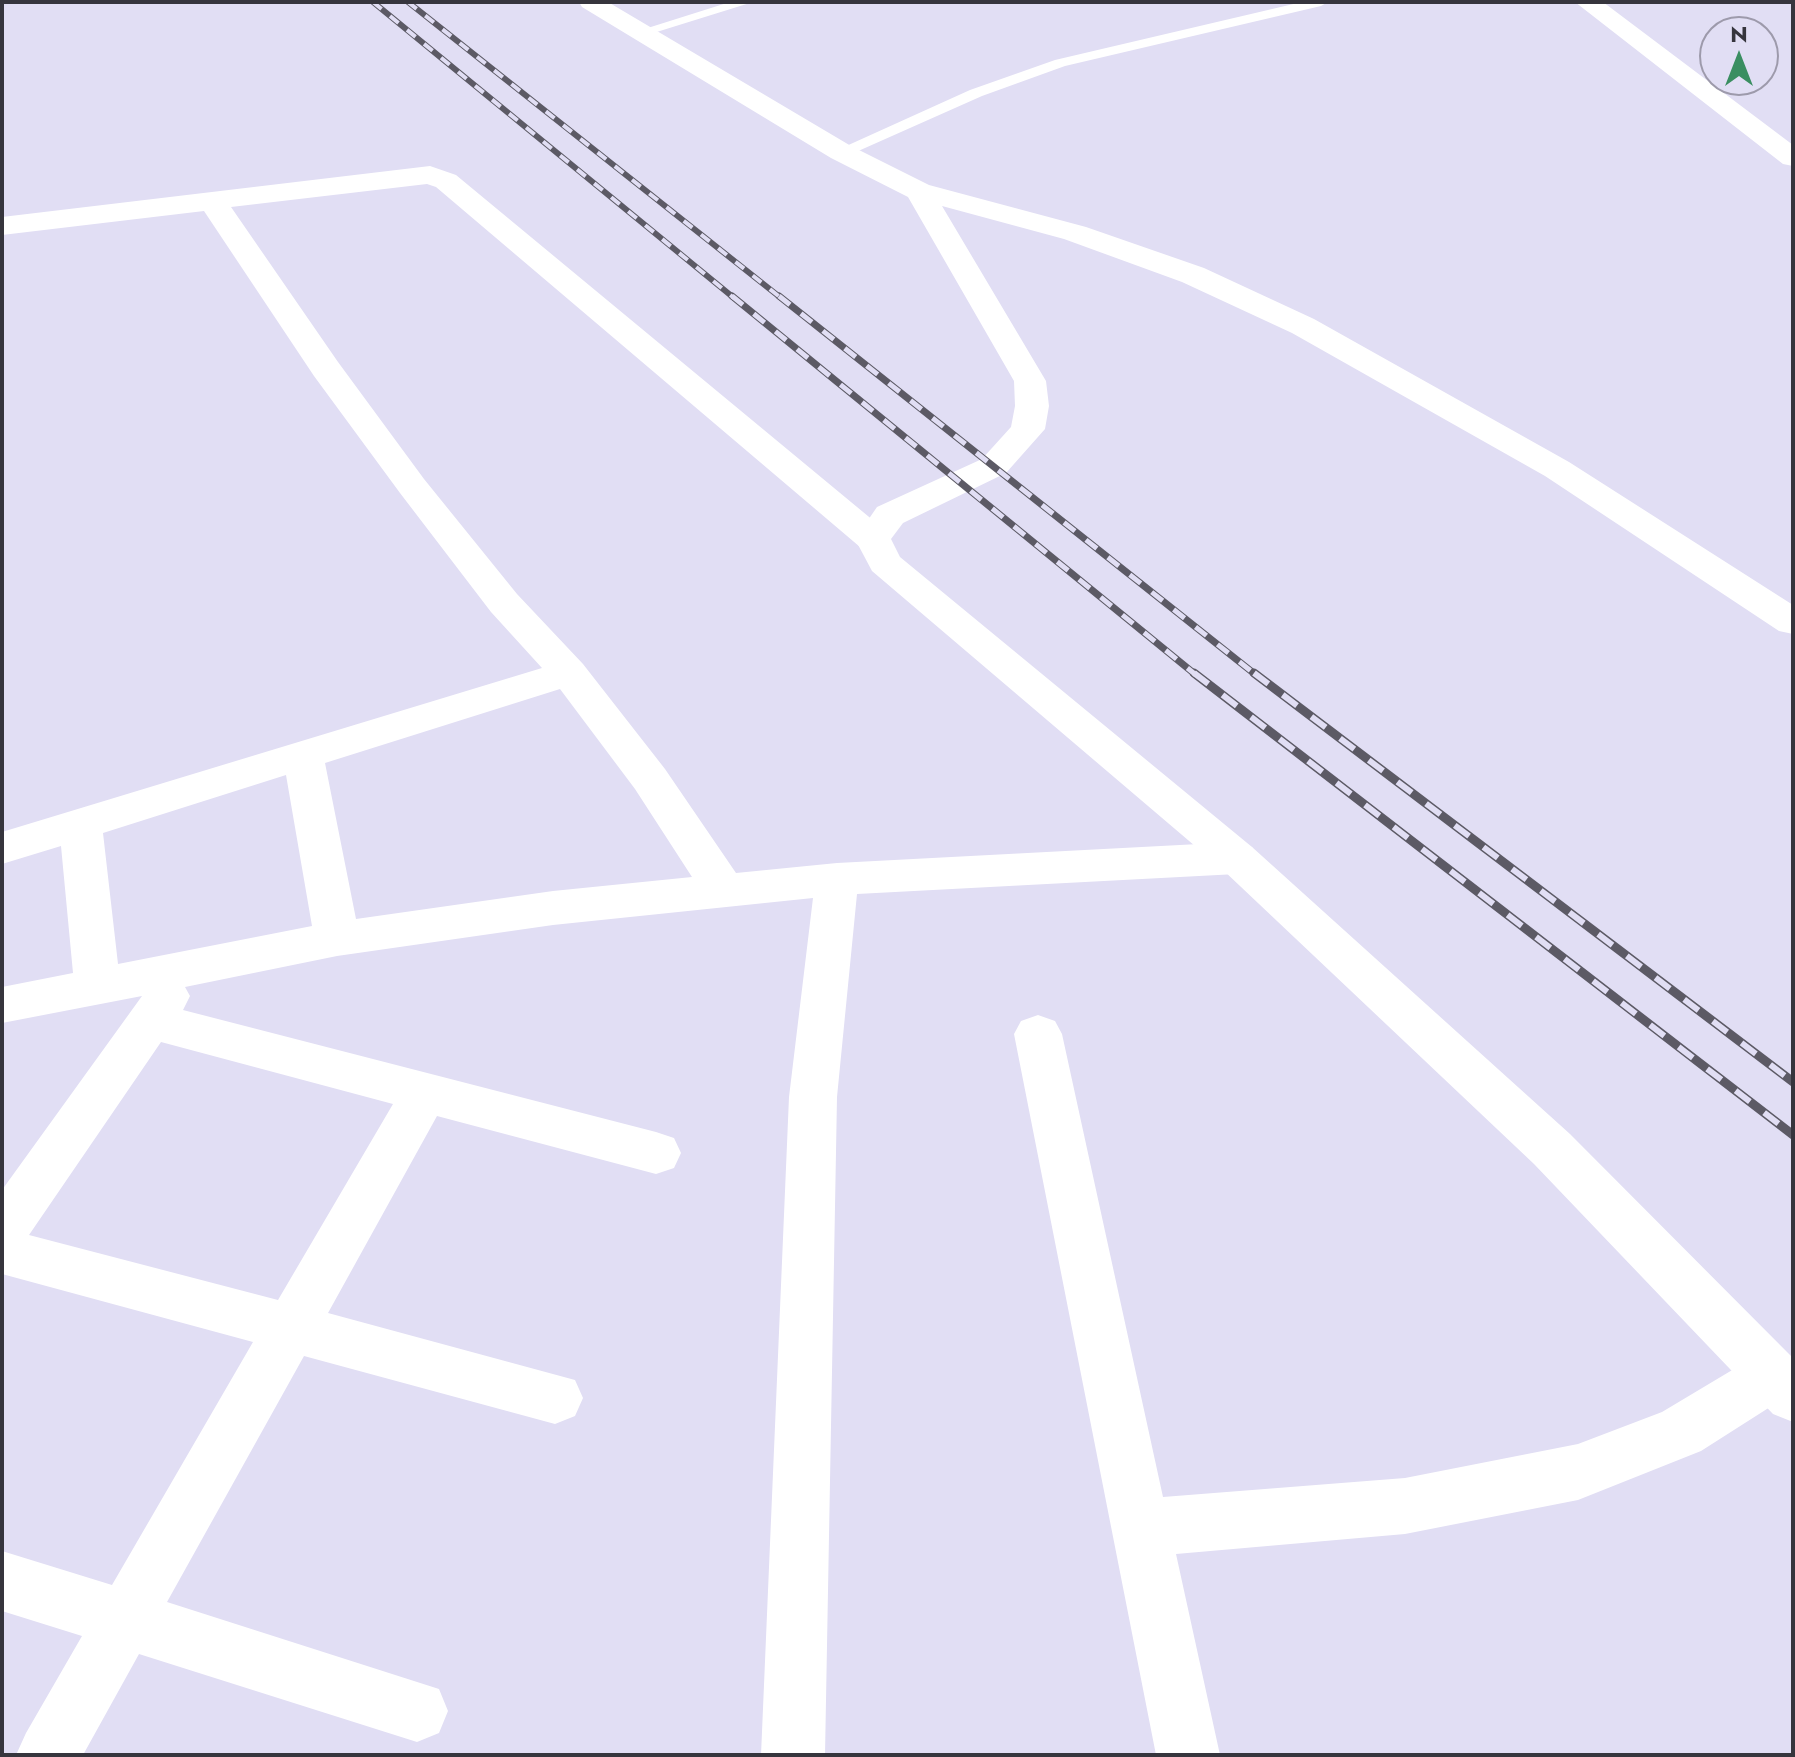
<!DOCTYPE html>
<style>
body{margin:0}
#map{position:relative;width:1795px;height:1757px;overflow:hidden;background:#e1def4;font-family:Jost,sans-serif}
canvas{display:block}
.frame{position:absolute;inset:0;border:4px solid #36353d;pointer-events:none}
.north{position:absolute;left:1699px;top:16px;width:80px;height:80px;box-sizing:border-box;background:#e1def4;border:2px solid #9d9aab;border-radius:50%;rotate:0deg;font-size:22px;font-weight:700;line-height:32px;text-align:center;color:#36353d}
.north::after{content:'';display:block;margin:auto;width:28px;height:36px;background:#3a8e61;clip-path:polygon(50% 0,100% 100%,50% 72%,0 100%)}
</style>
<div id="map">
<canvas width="1795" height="1757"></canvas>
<div class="frame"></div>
<div class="north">N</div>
</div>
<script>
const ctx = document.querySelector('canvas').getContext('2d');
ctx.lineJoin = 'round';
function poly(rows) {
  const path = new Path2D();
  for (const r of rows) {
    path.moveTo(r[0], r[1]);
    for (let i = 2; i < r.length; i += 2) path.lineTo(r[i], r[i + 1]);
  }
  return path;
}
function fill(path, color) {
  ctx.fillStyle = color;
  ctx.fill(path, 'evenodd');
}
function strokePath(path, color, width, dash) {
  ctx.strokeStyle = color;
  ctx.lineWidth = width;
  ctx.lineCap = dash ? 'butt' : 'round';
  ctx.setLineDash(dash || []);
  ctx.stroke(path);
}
fill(poly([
 [730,2,753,2,647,35,637,35,635,32,730,2],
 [1302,2,1328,2,1321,6,1065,66,982,96,847,156,835,156,833,152,970,90,1055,60,1302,2]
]), '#fff');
fill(poly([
 [430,166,456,175,886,531,891,539,886,547,873,550,860,547,436,187,427,184,231,207,338,362,424,479,517,594,583,664,665,769,736,873,837,863,1237,842,1252,847,1259,858,1252,869,1237,874,857,894,837,1097,825,1755,761,1755,789,1097,813,898,553,925,337,956,185,987,190,996,183,1010,656,1132,674,1138,681,1153,674,1168,656,1174,437,1116,328,1313,575,1380,583,1398,575,1416,555,1424,304,1356,167,1602,439,1689,448,1711,439,1733,417,1742,139,1654,83,1755,16,1755,26,1733,82,1636,2,1611,2,1551,112,1585,253,1342,2,1274,2,1190,142,996,2,1023,2,987,73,973,61,846,2,864,2,832,542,668,491,612,400,493,314,376,204,211,2,235,2,217,430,166],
 [560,689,635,789,692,877,553,891,356,919,325,763,560,689],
 [286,775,312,926,118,964,103,833,286,775],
 [161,1042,393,1104,278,1300,29,1235,161,1042],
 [1038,1015,1055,1021,1062,1034,1163,1497,1405,1478,1578,1444,1662,1412,1754,1357,1773,1349,1792,1357,1792,1393,1701,1451,1578,1500,1405,1534,1176,1554,1220,1755,1156,1755,1014,1034,1021,1021,1038,1015]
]), '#fff');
fill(poly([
 [579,2,608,2,851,146,929,185,1086,227,1204,268,1314,319,1569,462,1793,605,1793,634,1779,631,1545,476,1292,333,1182,282,1064,239,942,206,1046,381,1049,406,1045,429,1006,473,903,523,891,539,900,557,1252,847,1570,1134,1793,1358,1793,1422,1773,1414,1534,1164,1222,869,872,571,855,539,877,507,982,459,1011,427,1015,406,1014,381,908,197,831,158,582,7,579,2],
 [1575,2,1603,2,1793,145,1793,166,1783,164,1575,2]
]), '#fff');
const railFar2 = poly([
 [373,2,734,298],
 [408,2,781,298]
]);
const railFar1 = poly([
 [732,296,1196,675],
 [779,296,1256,675]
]);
const rail = poly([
 [1194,673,1793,1135],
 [1254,673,1793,1082]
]);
strokePath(railFar2, '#5c5a65', 6);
strokePath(railFar1, '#5c5a65', 7);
strokePath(rail, '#5c5a65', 9);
strokePath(railFar2, '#e1def4', 4, [11]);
strokePath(railFar1, '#e1def4', 5, [14]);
strokePath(rail, '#e1def4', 6, [18]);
</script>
